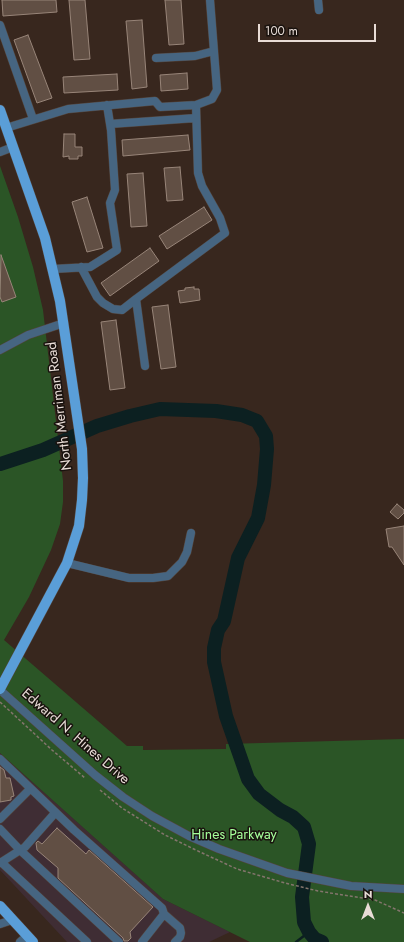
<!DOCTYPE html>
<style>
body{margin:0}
#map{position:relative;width:404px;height:942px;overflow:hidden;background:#38271e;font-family:Jost,sans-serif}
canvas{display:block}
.north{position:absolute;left:348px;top:886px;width:40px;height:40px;-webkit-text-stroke:3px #19120e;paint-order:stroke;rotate:0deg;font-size:11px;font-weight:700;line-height:16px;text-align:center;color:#e8dcd6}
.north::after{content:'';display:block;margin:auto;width:14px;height:18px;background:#e8dcd6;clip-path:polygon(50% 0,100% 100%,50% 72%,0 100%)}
.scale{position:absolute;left:258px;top:24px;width:118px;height:18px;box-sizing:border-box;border:2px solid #e8dcd6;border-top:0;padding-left:5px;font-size:12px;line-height:14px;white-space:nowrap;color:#e8dcd6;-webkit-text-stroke:3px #19120e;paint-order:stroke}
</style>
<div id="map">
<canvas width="404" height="942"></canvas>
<div class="north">N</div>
<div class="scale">100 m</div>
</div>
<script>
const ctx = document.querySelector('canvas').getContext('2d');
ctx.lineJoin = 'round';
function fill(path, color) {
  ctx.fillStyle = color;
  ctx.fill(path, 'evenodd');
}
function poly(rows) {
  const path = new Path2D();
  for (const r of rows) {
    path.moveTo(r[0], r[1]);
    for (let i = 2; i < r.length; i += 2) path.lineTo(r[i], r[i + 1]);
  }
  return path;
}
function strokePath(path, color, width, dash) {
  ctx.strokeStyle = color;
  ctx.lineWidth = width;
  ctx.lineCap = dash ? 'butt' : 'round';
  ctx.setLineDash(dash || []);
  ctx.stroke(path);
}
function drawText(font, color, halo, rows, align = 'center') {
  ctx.font = font + ' Jost,sans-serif';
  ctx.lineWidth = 3;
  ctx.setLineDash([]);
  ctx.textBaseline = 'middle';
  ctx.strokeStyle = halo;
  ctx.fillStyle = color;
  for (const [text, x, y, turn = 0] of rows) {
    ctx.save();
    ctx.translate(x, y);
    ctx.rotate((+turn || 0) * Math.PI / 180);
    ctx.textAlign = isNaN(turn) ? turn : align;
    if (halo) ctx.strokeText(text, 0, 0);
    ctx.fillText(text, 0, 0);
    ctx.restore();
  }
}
fill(poly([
 [0,753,163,899,230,932,209,942,67,942,0,870]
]), '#3f2d34');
fill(poly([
 [0,166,18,217,33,267,43,310,63,481,63,502,60,524,51,550,29,597,4,640,127,746,143,746,143,750,226,749,226,744,404,739,404,942,250,942,163,899,0,753]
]), '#2b5526');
strokePath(poly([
 [296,942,309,932]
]), '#0c2021', 2.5);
strokePath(poly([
 [0,464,43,450,97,426,130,416,160,409,216,411,242,415,257,421,266,436,267,449,264,485,258,518,238,558,224,621,218,630,214,648,214,662,226,716,248,779,259,794,280,810,293,817,304,827,309,844,302,897,304,922,309,932,315,939,322,942]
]), '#0c2021', 14);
const building = poly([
 [2,0,56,0,57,12,3,16,2,0],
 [69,0,85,0,90,59,74,60,69,0],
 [165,0,181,0,184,44,169,45,165,0],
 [142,20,147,87,132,89,126,21,142,20],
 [28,35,52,98,37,103,14,40,28,35],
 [187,73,188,89,161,91,160,75,187,73],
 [117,74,118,90,64,93,63,77,117,74],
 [64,134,75,134,75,147,82,147,82,156,78,156,78,159,69,159,69,156,63,157,64,134],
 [188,135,190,150,123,156,122,140,188,135],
 [180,167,183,200,167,201,164,168,180,167],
 [143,173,147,226,131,227,127,174,143,173],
 [87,197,103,248,87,252,72,202,87,197],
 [204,207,212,220,167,249,159,236,204,207],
 [150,248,159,261,110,296,101,283,150,248],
 [1,255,16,297,2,302,0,297,1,255],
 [194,287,194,289,199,289,200,300,180,303,178,291,185,290,185,288,194,287],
 [168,305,176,367,161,369,152,307,168,305],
 [116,320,125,388,110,390,101,322,116,320],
 [397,504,404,510,404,513,398,519,390,512,397,504],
 [404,526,404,565,392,547,389,547,386,529,404,526],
 [0,767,4,770,6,778,10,778,14,796,11,797,11,800,0,802,0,767],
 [57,828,86,854,89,850,153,907,130,932,131,938,128,941,124,941,123,938,58,878,58,868,37,850,36,843,38,841,42,844,57,828]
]);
fill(building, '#614f44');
strokePath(building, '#988579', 1);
const minor = poly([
 [318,0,319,10],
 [0,25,33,119],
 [156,58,195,56,214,51],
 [196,105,212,99,217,90,210,0],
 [110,124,196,118],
 [6,128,68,109,155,101,160,107,196,105,198,173,202,186,220,218,225,233,136,299,145,366],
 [0,152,13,147],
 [81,267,97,297,103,303,113,309,122,310,136,299],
 [53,269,90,267,117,250,110,203,115,190,111,130,107,105],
 [0,350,28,335,64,323],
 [67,563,129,578,153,578,168,576,182,562,187,552,191,533],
 [0,690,95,775,123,797,152,816,189,836,219,849,287,873,351,886,404,889],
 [0,759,74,830,162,908,164,914,142,942],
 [0,819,30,789],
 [0,829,20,850,119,942],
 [1,862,87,942],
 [0,863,25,847,55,813],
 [164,914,180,928,181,933,180,937,175,942],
 [0,924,12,920],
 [20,942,27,936]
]);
const major = poly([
 [0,110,45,238,60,301,82,449,83,478,82,500,79,526,67,563,0,689],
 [0,906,33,942]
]);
strokePath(minor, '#54443b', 9);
strokePath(major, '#54443b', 11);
strokePath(poly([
 [0,702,52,750,85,778],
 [100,790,122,808,165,835,200,852,237,869,285,883,318,891,375,900,404,913]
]), '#84756d', 1.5, [3, 2]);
strokePath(minor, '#466581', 8);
strokePath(major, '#5a9ed8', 10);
drawText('14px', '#e8dcd6', '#19120e', [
 ["North Merriman Road",60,406,-97],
 ["Edward N. Hines Drive",75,737,41]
]);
drawText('14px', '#a5ff9a', '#19120e', [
 ["Hines Parkway",234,836]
]);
</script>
